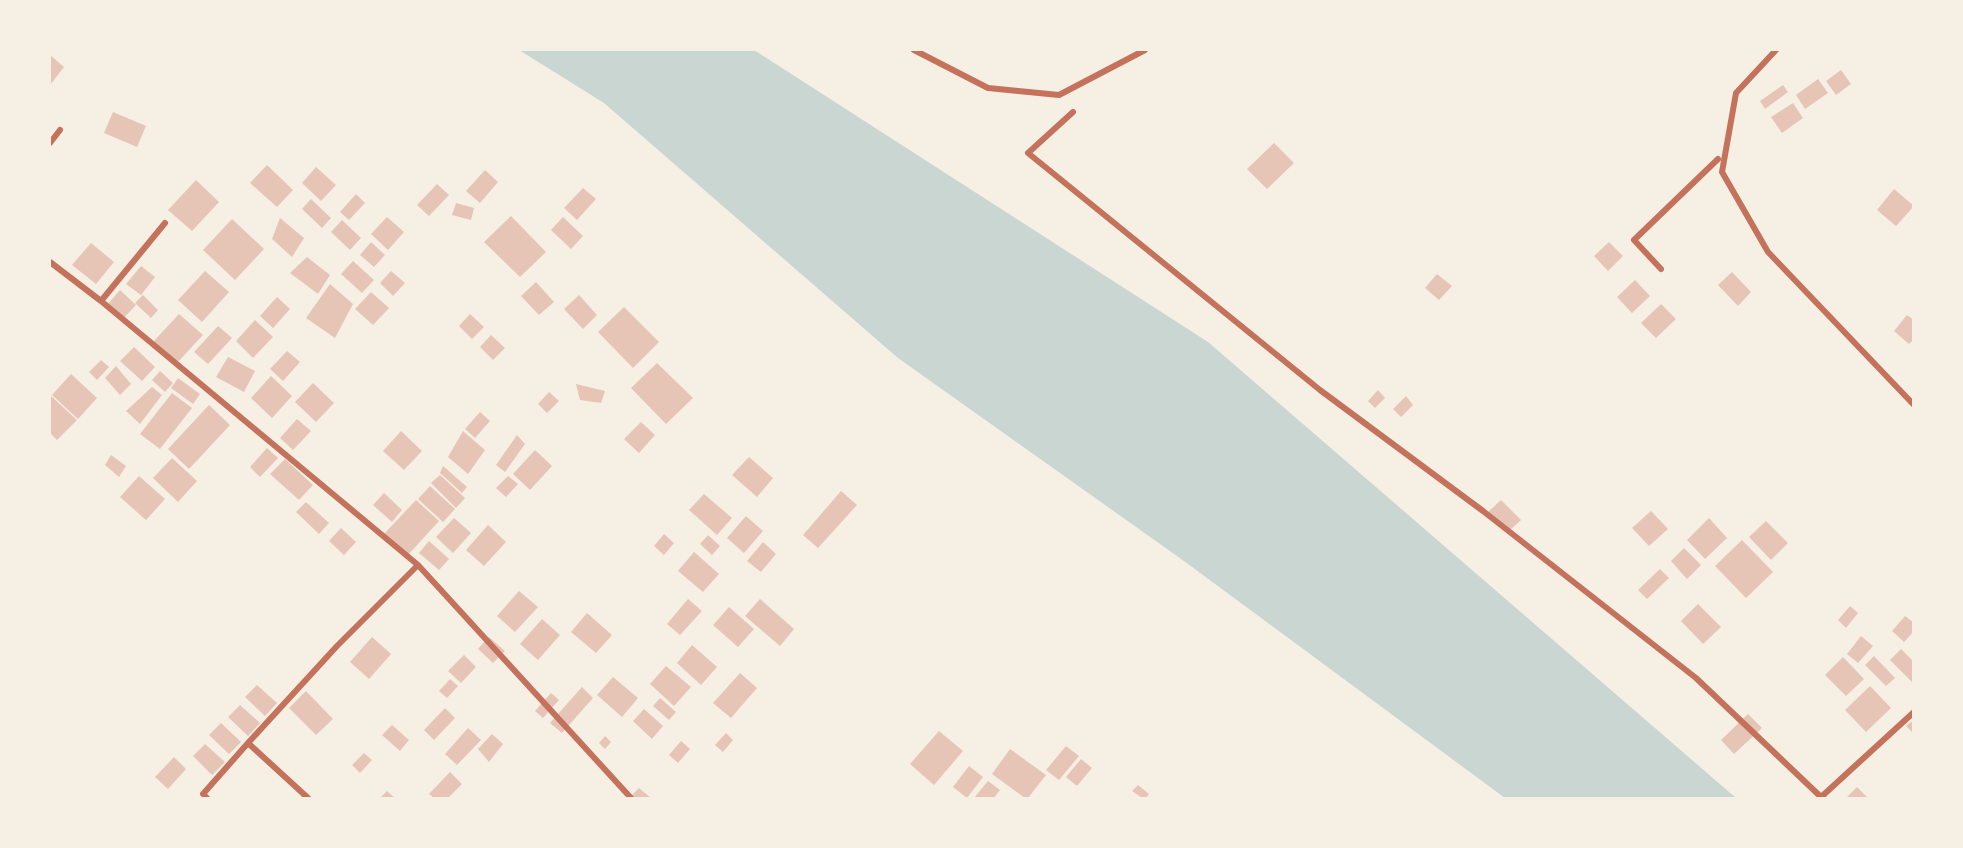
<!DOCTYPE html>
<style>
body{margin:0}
#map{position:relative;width:1963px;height:848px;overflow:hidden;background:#f6efe4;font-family:Merriweather,serif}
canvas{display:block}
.frame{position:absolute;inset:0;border:51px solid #f6efe4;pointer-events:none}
</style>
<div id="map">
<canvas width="1963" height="848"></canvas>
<div class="frame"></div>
</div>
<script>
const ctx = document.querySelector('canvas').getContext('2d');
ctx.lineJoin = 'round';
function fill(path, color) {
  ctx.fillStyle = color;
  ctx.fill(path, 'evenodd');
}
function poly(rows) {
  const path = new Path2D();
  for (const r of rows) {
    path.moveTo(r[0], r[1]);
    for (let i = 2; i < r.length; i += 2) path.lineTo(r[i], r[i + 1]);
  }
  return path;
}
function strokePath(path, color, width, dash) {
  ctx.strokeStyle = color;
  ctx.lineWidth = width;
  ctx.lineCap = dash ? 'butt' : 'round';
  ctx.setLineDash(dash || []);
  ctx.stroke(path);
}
fill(poly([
 [519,50,754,50,1208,342,1736,798,1505,798,1184,561,898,358,604,103]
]), '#c9d6d2');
fill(poly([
 [50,55,64,67,50,85],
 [1841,70,1851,84,1836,95,1826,81],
 [1818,79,1828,93,1805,109,1796,95],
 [1783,85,1788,92,1765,109,1760,101],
 [1793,103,1803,118,1782,133,1771,117],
 [113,112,146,126,137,147,104,133],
 [1274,143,1294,163,1267,189,1247,169],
 [267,165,293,190,277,207,250,183],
 [316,167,336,185,321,201,302,183],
 [485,170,498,182,480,203,466,191],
 [196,180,219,202,192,231,168,210],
 [437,184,449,195,429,216,417,205],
 [583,188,596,199,577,220,564,208],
 [1894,189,1914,206,1896,226,1877,210],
 [356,194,365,203,349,220,340,212],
 [311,199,331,218,322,228,302,209],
 [456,203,474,208,471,220,452,215],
 [511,216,546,252,520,277,484,242],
 [387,217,404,232,388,250,371,234],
 [563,217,583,236,571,249,551,230],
 [280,218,304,238,292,257,272,239],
 [232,219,264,249,235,280,203,250],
 [342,220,361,238,350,250,331,232],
 [371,242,385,255,374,267,360,255],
 [1609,242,1623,256,1608,271,1594,256],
 [91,243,114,262,96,284,72,265],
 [307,257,330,275,318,294,290,273],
 [353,261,374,280,362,293,341,274],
 [141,266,155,277,141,295,126,284],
 [205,271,229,292,202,322,178,300],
 [391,271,405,283,393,296,380,283],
 [1732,272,1751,292,1738,306,1718,285],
 [1437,274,1452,286,1439,300,1425,288],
 [1635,280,1650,296,1632,313,1617,297],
 [536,282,554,302,539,315,521,296],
 [330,284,353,304,335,338,306,318],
 [120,290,136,305,121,321,106,306],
 [371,292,389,308,373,325,355,309],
 [143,295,158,310,151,318,135,303],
 [579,295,597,315,583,329,564,309],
 [277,297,290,309,273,328,260,316],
 [1661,304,1676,319,1656,338,1641,323],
 [624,307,659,342,633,368,598,332],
 [179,314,203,335,175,365,152,343],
 [470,314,484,327,472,339,459,326],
 [1907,315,1914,320,1914,339,1909,344,1894,331],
 [255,320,273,337,253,358,236,341],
 [218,326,232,338,208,364,194,352],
 [491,335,505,348,493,360,480,347],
 [134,347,155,367,142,381,120,361],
 [287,351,300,362,283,381,270,369],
 [228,357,255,371,244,392,216,377],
 [101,360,109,367,97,380,89,372],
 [657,363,693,398,666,424,631,388],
 [116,366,131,384,120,395,105,378],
 [160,371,173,383,165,392,152,380],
 [71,374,97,398,78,419,52,395],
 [271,376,292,396,272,418,251,398],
 [178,378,200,394,193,404,171,388],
 [313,383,334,403,316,422,295,402],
 [576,384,605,391,601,403,580,400],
 [152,387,162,395,140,424,126,411],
 [1378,390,1385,398,1375,408,1368,401],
 [549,392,559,401,547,413,538,404],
 [172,393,192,408,160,449,140,434],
 [51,396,77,420,57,440,50,433,50,398],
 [1406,396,1413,405,1401,417,1393,409],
 [209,405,230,425,189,469,168,449],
 [480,412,490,421,475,438,465,429],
 [297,419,311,431,293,450,280,438],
 [641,422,655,435,639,453,624,439],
 [401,431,422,451,404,470,383,451],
 [463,431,485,450,468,474,448,457],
 [517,435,525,444,505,472,496,465],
 [267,448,278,458,260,477,250,467],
 [535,450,552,466,530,490,513,474],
 [111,455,126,466,119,477,105,465],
 [749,457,773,478,757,497,732,475],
 [172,458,197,481,178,502,153,478],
 [285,459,313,485,299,500,270,474],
 [443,466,467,487,462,493,440,473],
 [440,475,465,498,456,508,431,483],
 [139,476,165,499,146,520,120,497],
 [508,476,518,484,506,497,496,488],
 [430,486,455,509,443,522,418,499],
 [841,491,857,505,818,548,803,535],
 [384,493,402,510,392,522,373,505],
 [704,494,732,518,717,535,689,510],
 [416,500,439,521,407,556,384,534],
 [1501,500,1521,520,1508,532,1488,512],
 [306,502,329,523,319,534,296,512],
 [1651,511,1668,529,1649,546,1632,528],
 [746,516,763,531,744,553,727,538],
 [454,518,471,533,453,553,436,537],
 [1709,518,1727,538,1705,559,1687,540],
 [1766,521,1788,543,1771,560,1749,537],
 [488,525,506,542,484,566,466,550],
 [341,528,356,542,344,555,329,541],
 [664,534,674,543,664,555,654,546],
 [708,535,720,546,712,555,700,544],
 [1742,540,1773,572,1746,598,1715,566],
 [429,541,449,559,439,570,419,553],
 [763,542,776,554,761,572,747,561],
 [1684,548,1701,565,1687,579,1671,561],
 [694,552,719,574,703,592,678,571],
 [1660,569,1669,578,1647,599,1638,590],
 [519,591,538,607,515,632,497,616],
 [688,599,702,611,680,635,667,624],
 [760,599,794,629,780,646,745,616],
 [1698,604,1721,627,1703,644,1681,621],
 [1850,606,1858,613,1846,628,1838,620],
 [729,607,754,629,738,647,713,625],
 [587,613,612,635,596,653,571,632],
 [1905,616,1914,623,1914,631,1904,642,1892,631],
 [542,619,560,635,538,660,520,644],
 [1861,636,1873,646,1858,663,1847,654],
 [372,637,391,654,369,679,350,662],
 [489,637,505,651,493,663,478,649],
 [692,645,717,667,701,685,677,663],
 [1901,649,1914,662,1914,684,1890,660],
 [464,655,476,667,461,683,448,671],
 [1874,656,1895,678,1886,686,1865,665],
 [1843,657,1864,679,1846,696,1825,675],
 [666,666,691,687,674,706,650,684],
 [740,673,757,688,731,718,713,703],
 [613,677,638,698,622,717,597,695],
 [450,679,458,686,447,698,439,691],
 [257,685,277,703,265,716,245,697],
 [1870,686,1891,708,1866,732,1845,710],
 [582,687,593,698,562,733,550,723],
 [306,691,333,719,316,735,289,708],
 [551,693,559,700,543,718,535,711],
 [660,698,676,712,669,720,653,706],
 [240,705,260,723,248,736,228,717],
 [445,708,455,718,434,740,424,730],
 [644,709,663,726,652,739,633,721],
 [1748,714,1762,728,1734,754,1721,740],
 [1914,720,1914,734,1906,726],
 [221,723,241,742,229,754,209,735],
 [392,725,409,740,400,751,382,735],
 [468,728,481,740,457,765,445,754],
 [939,731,963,751,934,785,910,764],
 [726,733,733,740,723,752,715,745],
 [492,734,503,744,489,762,478,749],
 [605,736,611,742,605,749,599,743],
 [681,741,690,749,678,763,669,755],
 [205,744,225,762,212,775,193,756],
 [1066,746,1079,756,1059,780,1046,770],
 [1010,749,1046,775,1028,798,1025,798,992,774],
 [364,753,372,760,360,773,352,765],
 [174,757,186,769,168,789,155,777],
 [1081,759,1092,768,1077,786,1066,777],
 [969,766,983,777,967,798,953,787],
 [450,772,462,784,448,798,434,798,429,794],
 [988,781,1000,790,994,798,974,798],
 [1138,785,1149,794,1146,798,1142,798,1132,791],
 [1857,787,1868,798,1846,798],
 [639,788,651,798,629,798],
 [387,791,395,798,380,798]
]), '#e6c5b7');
strokePath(poly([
 [914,50,988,88,1059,95,1145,50],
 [1776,50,1736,93,1722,172,1768,252,1914,405],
 [1073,112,1028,153,1320,390,1483,511,1696,678,1821,797],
 [50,143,60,130],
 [50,262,101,301,418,565,631,798],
 [1661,269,1634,240,1718,159],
 [101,301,165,223],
 [248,743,308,798],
 [207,798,203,794,248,743,337,646,418,565],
 [1820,798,1914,712]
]), '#c5725c', 6);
</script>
